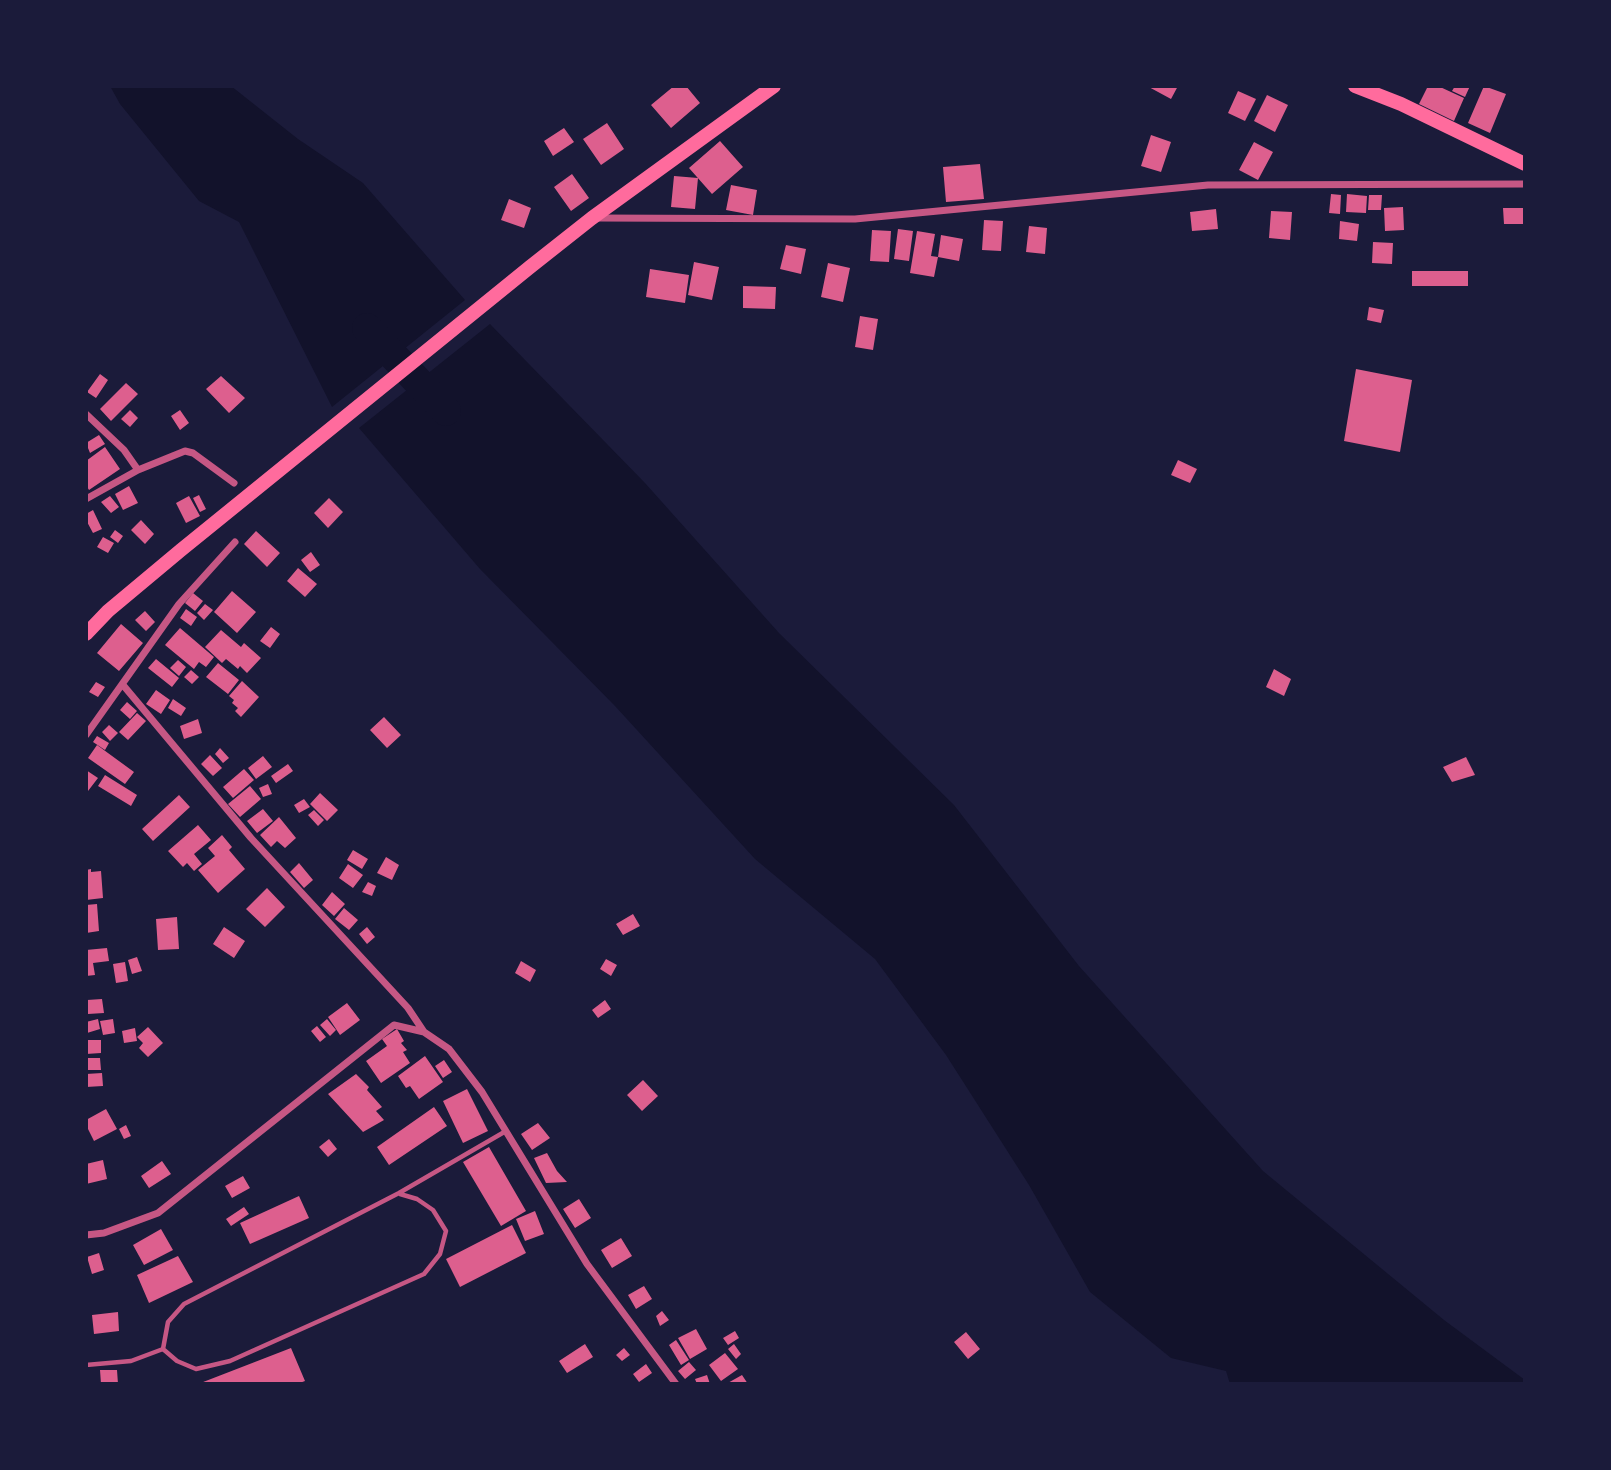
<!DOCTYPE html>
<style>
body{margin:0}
#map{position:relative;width:1611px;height:1470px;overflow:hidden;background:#1b1b3a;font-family:Lato,sans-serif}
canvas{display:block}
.frame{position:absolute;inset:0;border:88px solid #1b1b3a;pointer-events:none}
</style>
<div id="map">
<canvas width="1611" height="1470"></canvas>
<div class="frame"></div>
</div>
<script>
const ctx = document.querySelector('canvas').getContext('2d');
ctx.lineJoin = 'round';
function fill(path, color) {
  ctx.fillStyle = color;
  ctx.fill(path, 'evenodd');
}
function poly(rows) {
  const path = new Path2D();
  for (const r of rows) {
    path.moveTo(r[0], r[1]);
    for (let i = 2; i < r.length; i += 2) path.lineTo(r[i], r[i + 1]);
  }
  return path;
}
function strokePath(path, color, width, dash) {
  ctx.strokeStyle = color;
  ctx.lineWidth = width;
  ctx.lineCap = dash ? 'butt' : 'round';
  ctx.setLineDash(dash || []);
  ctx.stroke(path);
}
fill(poly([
 [110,86,231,86,298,139,363,183,465,300,332,407,239,222,199,201,120,104],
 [490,324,645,483,779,633,954,805,1079,966,1263,1171,1444,1320,1525,1380,1525,1384,1230,1384,1226,1371,1171,1358,1090,1292,1029,1185,946,1055,875,959,755,859,615,706,480,569,359,428]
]), '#12122b');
strokePath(poly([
 [367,328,446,411]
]), '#12122b', 30);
fill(poly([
 [674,86,686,86,700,103,671,128,651,105],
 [1147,86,1178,86,1171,99],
 [1428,86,1438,86,1464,98,1454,121,1419,104],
 [1455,86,1470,86,1465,97,1452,91],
 [1484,86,1506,94,1490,133,1468,123],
 [1238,91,1256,99,1245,121,1228,113],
 [1267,95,1288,105,1275,132,1254,121],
 [607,123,624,149,601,165,583,139],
 [564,128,574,142,553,156,544,141],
 [1151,135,1171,142,1161,172,1141,166],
 [720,141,743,167,712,194,689,168],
 [1254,142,1273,152,1258,180,1239,170],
 [980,164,984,199,946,202,943,167],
 [572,174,589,198,571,211,554,187],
 [674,176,698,178,695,209,671,207],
 [731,185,757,190,753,215,726,210],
 [1331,194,1341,195,1340,214,1329,213],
 [1347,194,1367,196,1366,213,1346,212],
 [1369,195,1382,195,1381,210,1368,210],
 [509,199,531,208,524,228,501,220],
 [1403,207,1404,230,1385,231,1384,208],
 [1503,208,1523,208,1523,224,1504,224],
 [1216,209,1218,229,1192,231,1190,212],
 [1271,211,1292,212,1290,240,1269,238],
 [984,220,1003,221,1001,251,982,250],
 [1340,221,1359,224,1357,241,1339,239],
 [1029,226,1047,228,1045,254,1026,252],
 [898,229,913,231,909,261,894,259],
 [872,230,891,231,889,262,870,261],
 [917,231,935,234,931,256,938,257,934,277,910,273],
 [941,235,963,239,959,261,938,257],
 [1373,242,1393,243,1392,264,1372,263],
 [786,245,806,249,801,274,780,269],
 [694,262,719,267,712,300,688,295],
 [828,263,850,268,843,302,821,297],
 [650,269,689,275,685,303,646,297],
 [1412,271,1468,271,1468,286,1412,286],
 [743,286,776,287,775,309,743,308],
 [1369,307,1384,310,1381,323,1367,320],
 [860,316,878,319,873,350,855,347],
 [1356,369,1412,380,1400,452,1344,441],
 [100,374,108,380,96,398,87,392],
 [221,376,245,398,229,413,206,389],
 [126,383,138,394,111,421,100,409],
 [130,410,138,418,130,427,121,419],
 [180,410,189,423,180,430,171,416],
 [99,435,105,444,90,453,86,443],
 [105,447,120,469,89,490,86,485,88,478,86,475,86,461],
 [1178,460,1197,469,1190,483,1171,475],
 [129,486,138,503,123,510,115,494],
 [199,495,206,509,200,512,193,498],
 [110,496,119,507,111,513,101,502],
 [189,496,200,516,186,523,176,503],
 [329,498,343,512,328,528,314,513],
 [93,510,102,529,93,533,86,520,86,514],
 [141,520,154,534,145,544,131,530],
 [115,530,123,536,118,543,110,537],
 [256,531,280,553,267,567,244,544],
 [103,537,114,543,108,553,97,547],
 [311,552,320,565,310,572,301,560],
 [298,568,317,584,305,597,287,581],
 [232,591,256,612,237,633,214,612],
 [193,593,203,601,195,611,185,603],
 [205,604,213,610,204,620,197,613],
 [186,609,197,617,191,626,180,618],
 [145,611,155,622,146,631,135,620],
 [121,624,143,643,119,671,97,653],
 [271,627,280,634,270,648,260,641],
 [180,628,214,657,206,667,199,662,194,669,165,645],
 [221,630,241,647,244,643,261,658,247,673,240,666,238,669,226,659,222,663,205,647],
 [156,659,179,678,172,687,148,668],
 [178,660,186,667,179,676,170,668],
 [218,663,239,680,228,694,206,677],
 [1274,669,1291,679,1284,696,1266,687],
 [191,670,199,677,192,684,184,677],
 [242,681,259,697,241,717,235,711,238,708,232,703,234,700,229,696],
 [96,682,105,687,98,697,89,692],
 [156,690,170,700,161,714,146,704],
 [173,699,186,708,181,716,168,708],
 [127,702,137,711,130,719,120,710],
 [137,713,146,721,128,740,119,732],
 [384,717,401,735,387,748,370,730],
 [198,719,202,733,184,739,180,726],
 [109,725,118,733,110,741,102,732],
 [97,736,109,743,105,750,93,742],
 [97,745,134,772,125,784,88,758],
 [220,748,229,758,223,763,215,754],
 [210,755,222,768,213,776,201,764],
 [263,756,272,767,256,779,248,768],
 [1466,757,1475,775,1452,782,1443,767],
 [288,764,293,771,276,783,271,776],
 [244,769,254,780,233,798,223,787],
 [86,770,98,778,88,791,86,789],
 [105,775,137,795,131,806,98,786],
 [268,784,272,794,263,797,259,788],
 [250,786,261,799,240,817,228,804],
 [320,793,338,810,327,821,310,804],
 [179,795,190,807,153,841,142,829],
 [304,799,310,807,299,813,294,805],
 [263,809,273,821,257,833,247,821],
 [314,810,324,820,318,826,308,815],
 [279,817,296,838,285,848,277,841,271,847,260,835],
 [198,825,211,840,194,854,202,864,194,871,187,863,183,867,168,851],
 [222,835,232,847,229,850,245,869,218,893,198,870,215,856,208,848],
 [353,850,368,859,362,869,347,860],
 [386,857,399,865,392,880,377,873],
 [299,863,313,880,304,888,290,872],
 [348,864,363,875,353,888,339,878],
 [91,869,91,872,101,871,103,898,86,900,86,870],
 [368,882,376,886,372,896,362,892],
 [267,888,285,907,265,927,246,909],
 [332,892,345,904,334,916,322,905],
 [97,904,99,931,86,933,86,905],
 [344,908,358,920,349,930,335,919],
 [633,914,640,926,623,935,616,924],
 [177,917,179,949,158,950,156,919],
 [224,927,245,941,234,958,213,944],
 [367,927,375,937,367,944,359,934],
 [107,948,109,961,93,963,95,975,86,976,86,950],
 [137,957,142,971,132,974,128,960],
 [606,959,617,965,611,976,600,969],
 [521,961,536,970,530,982,515,973],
 [125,962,128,981,116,983,113,964],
 [102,999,104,1013,88,1014,87,1000],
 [605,1000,611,1009,598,1018,592,1010],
 [347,1003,360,1020,340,1035,328,1017],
 [98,1019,100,1029,87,1033,86,1022],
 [113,1019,115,1033,103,1035,100,1021],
 [327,1019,336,1030,330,1036,320,1025],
 [317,1026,326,1037,320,1042,311,1031],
 [148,1027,163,1043,148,1057,139,1048,143,1043,137,1037],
 [135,1028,137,1041,124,1043,122,1031],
 [397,1029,404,1041,401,1043,407,1050,403,1052,410,1063,381,1083,366,1061,387,1046,382,1039],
 [86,1040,101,1040,101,1053,86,1054],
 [425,1056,443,1082,419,1099,410,1086,406,1088,398,1076],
 [86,1058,100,1058,101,1070,86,1070],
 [444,1060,452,1072,443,1078,435,1066],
 [102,1073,103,1086,86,1087,86,1074],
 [356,1074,369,1087,367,1090,382,1107,376,1111,384,1120,363,1132,328,1094],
 [643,1080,658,1096,642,1111,627,1095],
 [467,1089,488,1131,463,1143,443,1101],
 [434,1107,447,1126,389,1165,377,1147],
 [106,1109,117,1129,94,1141,86,1125,86,1120],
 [538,1123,550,1138,532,1150,521,1134],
 [126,1125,131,1136,124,1139,119,1129],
 [329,1139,337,1149,328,1157,319,1147],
 [489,1147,526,1211,501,1226,463,1162],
 [547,1153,557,1171,567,1182,546,1183,534,1158],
 [103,1160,107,1179,86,1184,86,1164],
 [162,1161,171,1174,149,1188,141,1176],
 [243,1176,250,1188,232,1198,225,1186],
 [299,1196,309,1218,250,1244,240,1223],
 [579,1199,591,1218,575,1228,563,1209],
 [244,1207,249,1214,231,1226,226,1219],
 [535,1211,544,1234,525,1241,516,1219],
 [512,1225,526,1253,460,1287,446,1259],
 [161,1229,173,1250,144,1265,133,1245],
 [621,1238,632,1256,612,1268,601,1250],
 [99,1253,104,1270,92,1274,87,1257],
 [178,1256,193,1282,149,1303,137,1275],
 [644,1286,652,1299,636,1309,628,1295],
 [662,1311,669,1320,660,1326,656,1316],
 [118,1312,119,1331,94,1334,92,1315],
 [696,1329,707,1349,690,1359,678,1338],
 [735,1331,739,1338,728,1345,723,1338],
 [966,1332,980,1349,968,1359,954,1342],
 [676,1340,689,1360,681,1365,669,1345],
 [585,1344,593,1357,567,1373,559,1361],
 [734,1344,741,1354,736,1359,728,1349],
 [291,1348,305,1381,297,1384,198,1384],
 [624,1348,630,1355,622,1361,616,1355],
 [725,1353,738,1369,721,1381,709,1365],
 [689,1362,696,1370,685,1379,678,1371],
 [646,1364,652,1373,639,1382,633,1374],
 [100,1370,117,1370,118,1384,101,1384],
 [707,1375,710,1384,697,1384,695,1379],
 [742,1375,748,1384,726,1384]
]), '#dd5f8e');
strokePath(poly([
 [163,1349,177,1361,196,1369,230,1361,424,1274,440,1254,446,1231,433,1210,417,1199,400,1194],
 [86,1365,131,1361,163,1349,168,1322,184,1304,399,1193,506,1131]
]), '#c65784', 4.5);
strokePath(poly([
 [596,218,855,219,1208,185,1525,184],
 [86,414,124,450,138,470],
 [86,499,138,470,185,451,193,453,234,483],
 [123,685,251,838,408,1008,424,1032],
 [86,735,179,604,235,542],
 [86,1235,104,1233,158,1213,394,1025,424,1032,449,1049,482,1092,587,1264,676,1384]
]), '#c65784', 7);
strokePath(poly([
 [1355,86,1401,104,1525,164],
 [86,634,108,611,181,550,530,267,592,218,774,86]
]), '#ff6b9d', 14);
</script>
